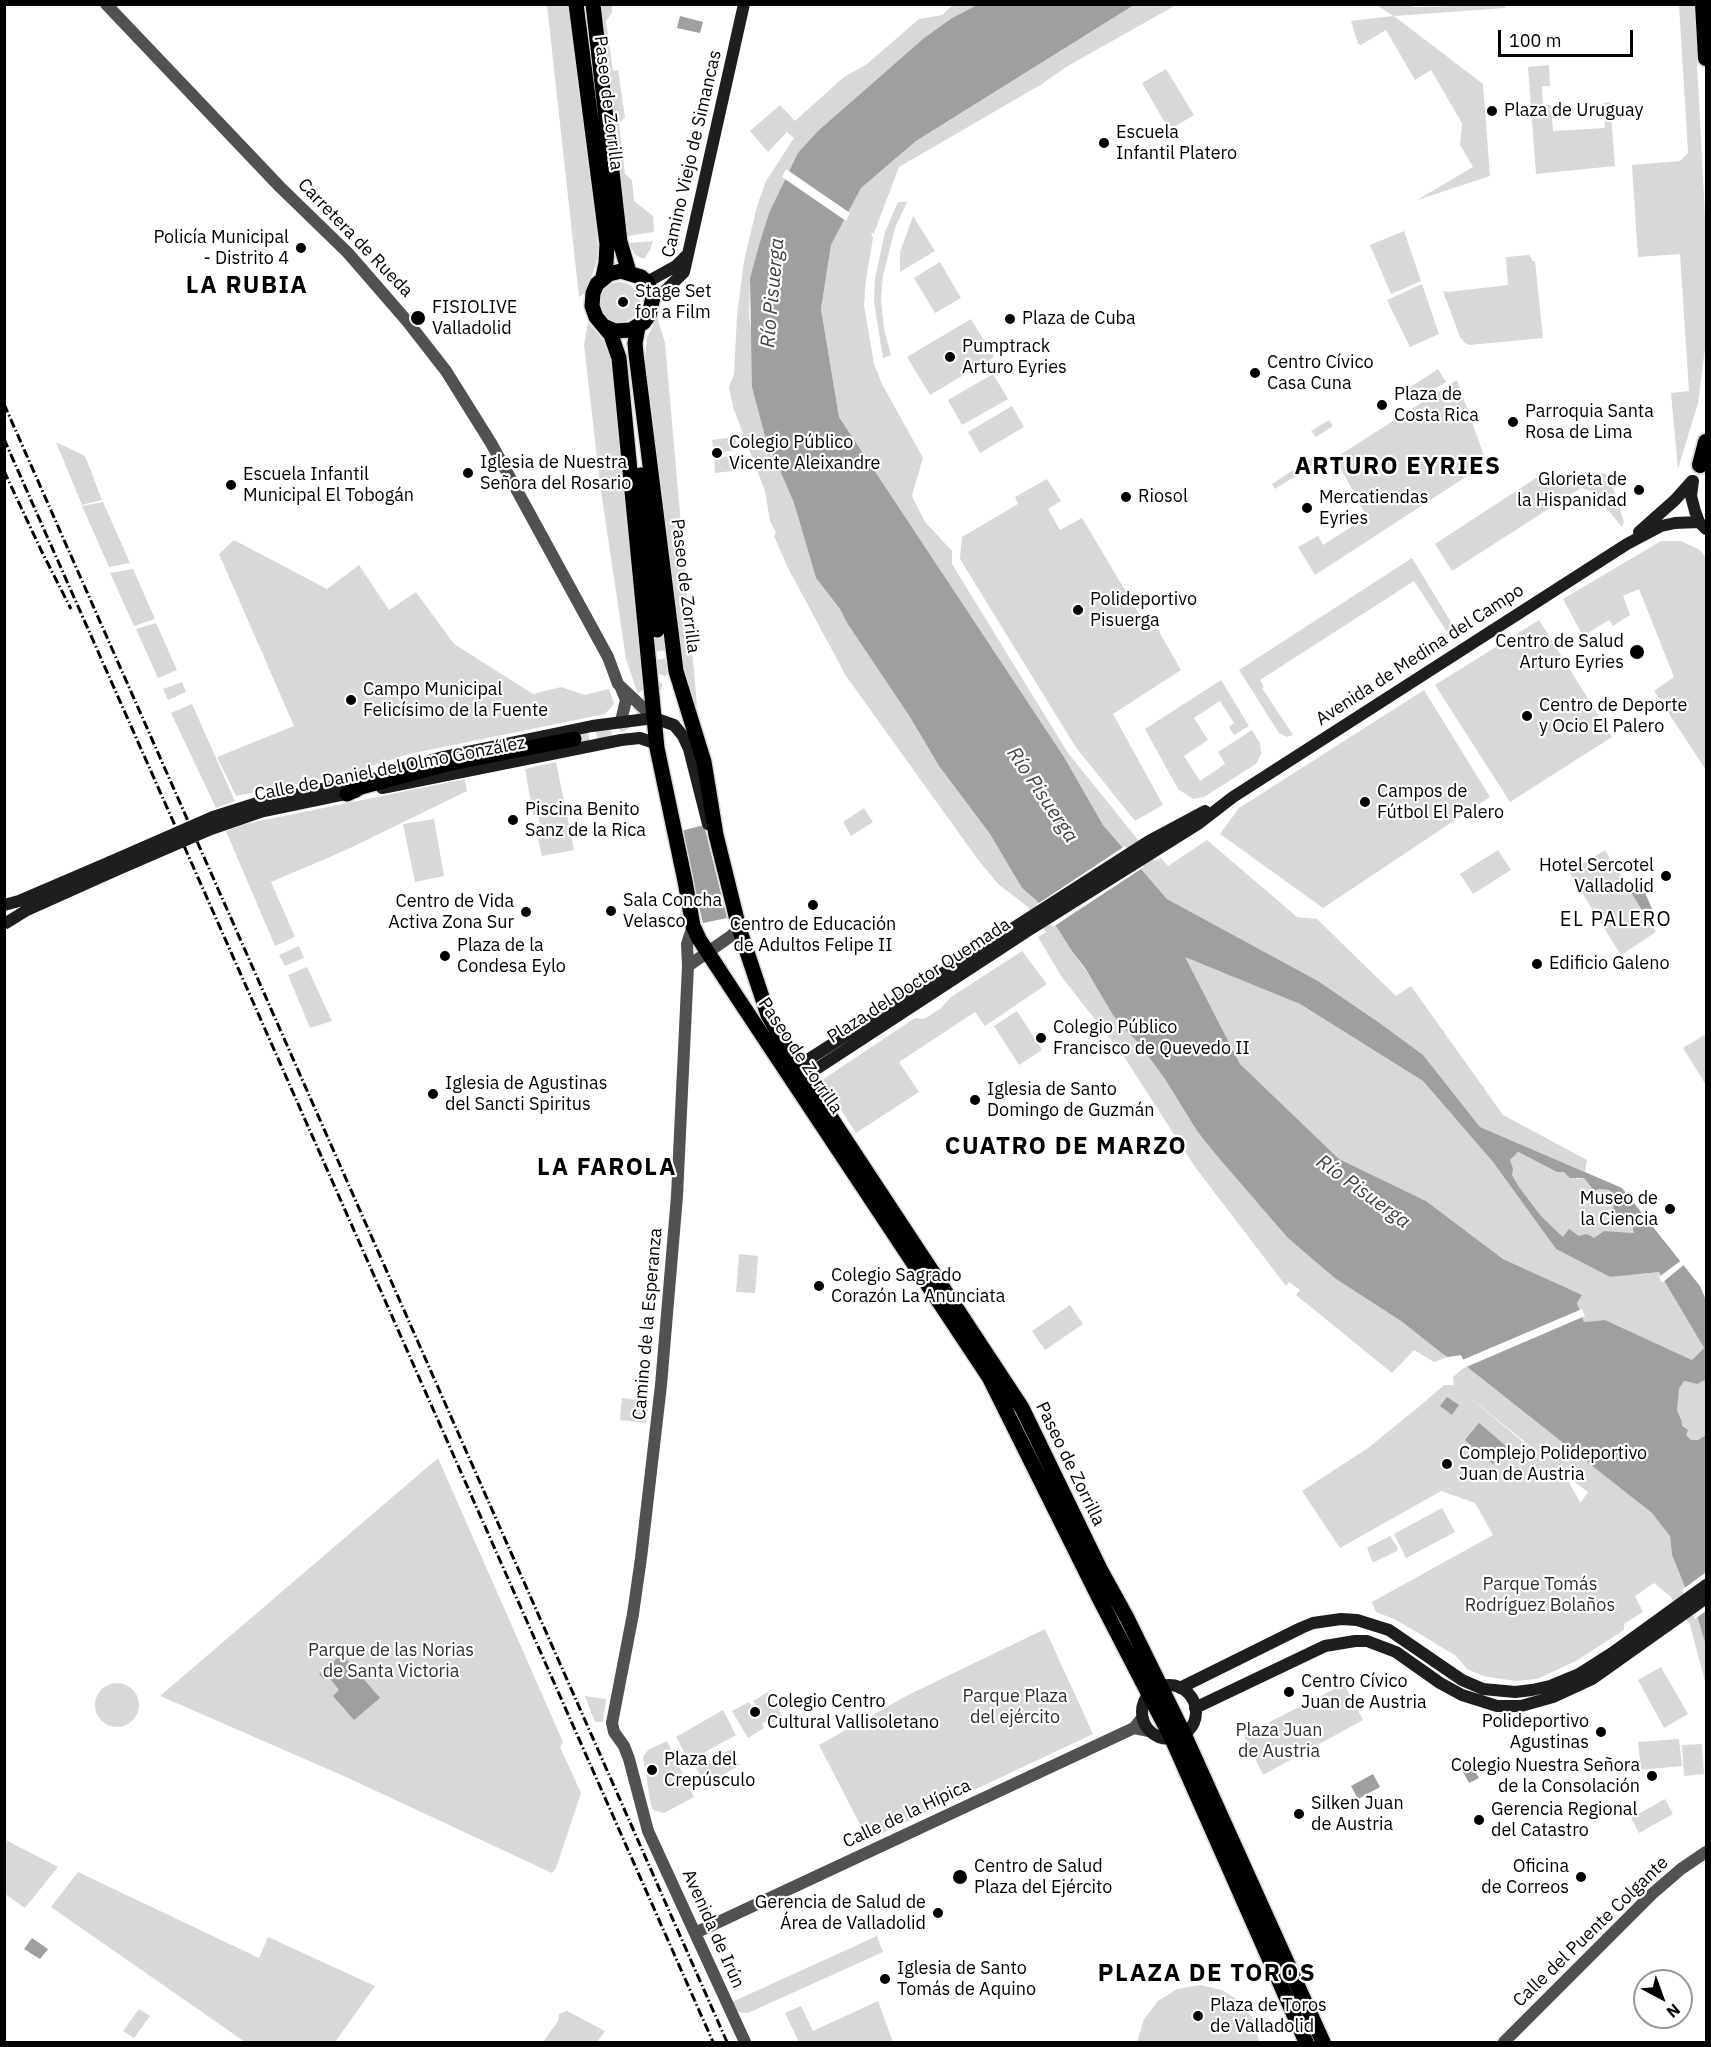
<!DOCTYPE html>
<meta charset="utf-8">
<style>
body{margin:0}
#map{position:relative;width:1711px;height:2047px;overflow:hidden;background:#fff;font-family:"IBM Plex Sans",sans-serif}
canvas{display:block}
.frame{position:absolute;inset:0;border:6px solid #000;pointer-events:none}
.north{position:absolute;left:1633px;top:1969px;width:60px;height:60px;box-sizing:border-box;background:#fff;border:2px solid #999;border-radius:50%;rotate:139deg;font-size:16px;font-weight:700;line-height:24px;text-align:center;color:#000}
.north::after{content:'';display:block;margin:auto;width:21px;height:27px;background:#000;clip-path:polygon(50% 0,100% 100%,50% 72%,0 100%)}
.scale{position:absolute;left:1498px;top:30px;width:135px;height:27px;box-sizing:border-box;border:3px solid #000;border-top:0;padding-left:8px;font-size:18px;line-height:21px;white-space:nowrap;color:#000;-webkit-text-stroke:4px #fff;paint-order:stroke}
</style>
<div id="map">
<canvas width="1711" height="2047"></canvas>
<div class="frame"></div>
<div class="north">N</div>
<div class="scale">100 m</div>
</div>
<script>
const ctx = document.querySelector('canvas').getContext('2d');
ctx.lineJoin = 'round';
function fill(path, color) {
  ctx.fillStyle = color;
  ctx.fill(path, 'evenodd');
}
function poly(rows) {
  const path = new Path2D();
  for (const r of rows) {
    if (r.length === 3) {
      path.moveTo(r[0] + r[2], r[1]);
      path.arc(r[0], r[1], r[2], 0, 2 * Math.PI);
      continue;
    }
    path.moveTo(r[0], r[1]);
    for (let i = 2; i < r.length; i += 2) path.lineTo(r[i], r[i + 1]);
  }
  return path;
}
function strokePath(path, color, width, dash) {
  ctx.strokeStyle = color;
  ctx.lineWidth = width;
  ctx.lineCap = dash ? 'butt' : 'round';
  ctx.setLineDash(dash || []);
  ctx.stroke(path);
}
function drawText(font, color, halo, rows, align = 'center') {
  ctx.font = font + ' "IBM Plex Sans",sans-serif';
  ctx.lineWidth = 4.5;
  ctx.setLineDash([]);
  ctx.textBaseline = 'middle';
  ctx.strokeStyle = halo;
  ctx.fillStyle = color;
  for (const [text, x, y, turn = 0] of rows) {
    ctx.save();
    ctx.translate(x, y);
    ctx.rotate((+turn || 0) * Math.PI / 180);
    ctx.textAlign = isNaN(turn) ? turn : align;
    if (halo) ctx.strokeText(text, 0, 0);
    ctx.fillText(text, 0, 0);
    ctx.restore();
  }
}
fill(poly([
 [547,5,570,5,594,206,598,248,596,264,586,292,579,297],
 [600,5,612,5,612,13,606,21,613,71,618,70,625,117,619,124,625,174,632,180,634,201,653,216,654,232,628,236],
 [953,5,977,5,952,18,924,38,819,130,769,213,750,278,749,315,765,436,794,503,816,578,840,609,847,623,910,717,939,766,990,834,1022,888,1037,901,1056,926,1126,1031,1138,1041,1165,1079,1197,1131,1289,1238,1336,1279,1401,1321,1448,1357,1434,1362,1414,1350,1392,1373,1296,1295,1300,1290,1289,1282,1286,1286,1195,1167,1123,1055,1061,976,1038,937,1046,932,1028,907,998,884,976,857,846,676,787,566,774,536,776,533,770,521,765,491,733,407,729,387,734,374,737,316,744,261,757,206,766,181,794,138,787,132,768,152,750,131,780,105,795,121,844,77,867,64,919,19,942,15],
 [1134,5,1176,5,1066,67,1042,84,899,167,874,233,871,233,873,238,866,279,864,305,874,364,882,384,923,458,912,495,914,501,926,523,952,551,952,564,1068,753,1155,861,1161,858,1168,866,1207,840,1297,917,1317,919,1396,996,1411,986,1503,1115,1587,1160,1585,1172,1480,1127,1423,1056,1381,1024,1318,981,1167,899,1103,825,1064,757,839,417,821,309,831,245,861,188,916,141],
 [1377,5,1411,5,1413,7,1505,5,1505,8,1394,16,1483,84,1490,176,1417,200,1473,167,1460,145,1462,123,1431,70,1415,80,1386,30,1361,45,1358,44,1351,21,1393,16],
 [1679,5,1694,5,1706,235,1706,340,1698,403,1678,469,1671,393,1689,391,1680,254,1638,257,1632,165,1680,161,1688,153],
 [1549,65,1550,86,1542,86,1543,105,1551,105,1553,131,1605,128,1603,103,1610,102,1615,166,1536,174,1528,67],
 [1166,69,1194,115,1169,130,1142,83],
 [898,202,907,202,895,228,883,276,881,299,884,329,891,355,883,358,874,302,875,279,885,232],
 [913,216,935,251,900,272,900,252],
 [1404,231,1421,281,1391,294,1370,245],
 [653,241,650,250,644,259,635,255,629,243],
 [1529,255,1533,261,1535,261,1543,338,1469,345,1465,343,1460,337,1443,291,1448,292,1508,285,1506,257],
 [940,262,961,298,935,313,914,278],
 [620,302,20],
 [1422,284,1439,334,1410,347,1387,300],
 [657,317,665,343,697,706,693,707,683,685,645,358,647,338],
 [971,319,994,357,930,395,907,357],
 [588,322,609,347,613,368,643,681,643,689,638,694,626,659,600,484,584,345],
 [1438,369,1446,382,1417,400,1409,388],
 [993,374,1008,399,962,425,948,400],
 [1457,380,1486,461,1480,475,1475,471,1315,575,1298,547,1318,536,1323,545,1367,517,1335,458],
 [1012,406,1024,427,980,453,968,432],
 [1329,420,1333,426,1316,437,1311,431],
 [736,437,737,450,714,453,712,440],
 [56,442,85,456,102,500,82,505],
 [739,455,741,470,715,473,714,458],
 [1315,456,1318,462,1275,489,1272,484],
 [1601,473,1609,475,1624,522,1622,527,1593,492,1581,488,1452,571,1435,544,1536,478],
 [1047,479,1061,501,1048,509,1060,530,1082,518,1150,632,1157,628,1181,670,1113,714,1163,805,1135,821,1075,746,960,559,962,537,1018,504,1015,497],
 [103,502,130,563,109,567,82,506],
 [234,540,327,589,359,565,389,610,416,592,454,644,533,694,561,687,585,695,609,689,614,704,605,714,409,754,347,774,236,796,217,757,294,726,219,554],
 [1661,541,1681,541,1700,550,1706,558,1706,770,1654,691,1674,677,1639,589,1623,596,1630,615,1613,626,1609,620,1583,636,1563,599],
 [1412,558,1454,627,1447,632,1414,581,1260,680,1264,687,1262,688,1293,735,1287,737,1279,733,1239,670],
 [133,569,155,619,134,626,110,573],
 [1539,620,1612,737,1510,802,1435,685],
 [156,623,177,670,158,678,136,629],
 [1221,680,1249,726,1234,735,1229,727,1234,723,1220,701,1194,718,1208,740,1184,756,1200,781,1225,764,1218,752,1252,730,1260,743,1261,754,1256,764,1204,797,1193,799,1178,789,1145,729],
 [182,682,186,692,168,700,163,689],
 [1424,690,1490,797,1323,908,1220,834,1239,808],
 [192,704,235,801,216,808,171,713],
 [556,762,574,850,542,856,536,830,541,828,538,815,533,815,525,769],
 [465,779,467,791,346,850,271,882,295,937,275,946,226,831,245,824],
 [864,808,873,822,851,836,843,822],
 [434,819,444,876,415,882,403,824],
 [1498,850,1511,870,1473,894,1460,874],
 [1605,850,1656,932,1621,955,1569,872],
 [299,946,304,958,285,966,279,955],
 [1022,951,1047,984,985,1026,975,1012,899,1062,919,1092,856,1133,822,1080,915,1018,924,1019,940,1009,951,997],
 [1184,956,1300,1004,1423,1081,1493,1162,1556,1249,1610,1277,1659,1272,1704,1348,1692,1360,1605,1320,1584,1322,1577,1303,1581,1295,1503,1259,1426,1201,1339,1159,1240,1064],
 [307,967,332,1021,310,1028,288,975],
 [1017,1011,1042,1050,1019,1065,994,1026],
 [1706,1034,1706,1085,1683,1048],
 [1517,1152,1557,1172,1564,1172,1577,1179,1584,1178,1594,1191,1599,1189,1609,1190,1616,1196,1615,1204,1619,1216,1630,1217,1634,1233,1604,1231,1594,1238,1563,1237,1541,1216,1519,1187,1512,1175,1510,1160],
 [739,1254,758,1256,755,1293,736,1292],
 [1070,1305,1083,1324,1045,1350,1032,1331],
 [1466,1366,1602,1472,1652,1513,1665,1528,1670,1536,1672,1555,1698,1619,1706,1646,1706,1685,1690,1625,1670,1596,1654,1583,1635,1596,1643,1612,1624,1624,1624,1630,1576,1661,1537,1679,1515,1681,1483,1676,1467,1669,1456,1656,1420,1634,1394,1619,1376,1612,1372,1602,1493,1535,1475,1503,1441,1491,1340,1548,1302,1491,1368,1448,1421,1405,1444,1385,1454,1385,1453,1377],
 [1462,1391,1546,1459,1522,1441],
 [1564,1474,1588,1492,1581,1502,1580,1502],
 [1705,1379,1706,1435,1698,1440,1691,1440,1685,1435,1681,1426,1681,1418,1677,1410,1677,1397,1679,1389,1684,1381,1697,1384],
 [622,1398,649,1401,646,1423,620,1420],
 [438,1458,563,1742,560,1747,581,1793,556,1868,552,1873,346,1777,160,1696],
 [1442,1508,1455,1532,1406,1558,1394,1534],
 [1390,1536,1398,1548,1397,1551,1374,1562,1372,1561,1367,1548],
 [1045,1629,1093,1734,868,1840,819,1745,908,1695],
 [1661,1667,1688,1714,1664,1728,1638,1680],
 [117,1705,22],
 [1344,1684,1363,1720,1263,1775,1244,1735],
 [768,1692,783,1717,768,1726,765,1722,762,1724,764,1728,748,1738,732,1711,749,1702,752,1706,755,1704,753,1701],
 [585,1696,606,1699,603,1722,595,1722],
 [723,1710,736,1735,689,1761,676,1737],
 [1679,1739,1682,1766,1641,1770,1638,1742],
 [667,1741,694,1797,664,1813,653,1810,651,1805,643,1757,648,1750],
 [1702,1744,1704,1774,1684,1776,1682,1745],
 [731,1749,740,1765,705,1785,696,1768],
 [1665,1799,1673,1814,1639,1833,1631,1818],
 [4,1839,58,1867,25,1908,5,1894],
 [78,1872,259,1958,268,1937,375,1986,335,2042,245,2042,51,1907],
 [877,1936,883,1952,748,2013,738,2012,732,2002],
 [1200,1985,1222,1990,1241,2002,1254,2021,1259,2042,1137,2042,1144,2019,1158,2001,1177,1989],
 [878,2001,893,2042,799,2042,785,2013,801,2006,813,2031],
 [139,2009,150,2016,134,2038,123,2031],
 [567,2011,605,2031,597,2042,543,2042,558,2021,559,2014]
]), '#d8d8d8');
fill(poly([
 [977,5,1134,5,916,141,861,188,831,245,821,309,839,417,1064,757,1103,825,1167,899,1318,981,1381,1024,1423,1055,1480,1127,1622,1188,1700,1286,1706,1300,1706,1381,1705,1380,1697,1384,1684,1381,1679,1389,1677,1410,1681,1419,1682,1426,1688,1430,1686,1435,1691,1440,1698,1440,1706,1435,1706,1646,1698,1619,1672,1555,1670,1536,1652,1513,1466,1366,1461,1355,1448,1357,1443,1354,1401,1321,1336,1279,1288,1238,1218,1157,1197,1131,1165,1079,1138,1042,1126,1031,1113,1015,1085,968,1072,951,1056,926,1037,901,1022,888,990,834,939,766,910,717,847,623,840,609,816,578,794,503,765,436,752,387,750,278,760,242,769,213,798,153,819,130,924,38,952,18],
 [1185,957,1300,1004,1423,1081,1493,1162,1556,1249,1610,1277,1659,1272,1704,1348,1692,1360,1605,1320,1584,1322,1577,1303,1582,1295,1503,1259,1426,1201,1339,1159,1240,1064],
 [1518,1152,1557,1172,1564,1172,1570,1178,1584,1178,1594,1191,1599,1189,1609,1190,1616,1196,1613,1210,1619,1216,1630,1217,1634,1233,1604,1231,1594,1238,1587,1234,1579,1236,1569,1229,1563,1237,1541,1216,1519,1187,1512,1175,1513,1169,1510,1160],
 [680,16,703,22,700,33,677,28],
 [704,825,727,918,703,923,681,831],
 [1629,889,1644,890,1652,909,1645,915],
 [1447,1397,1459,1405,1452,1415,1440,1406],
 [1479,1423,1507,1447,1493,1464,1465,1440],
 [342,1654,380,1698,354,1720,333,1696,339,1690,328,1676,324,1679,319,1674],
 [1471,1763,1479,1778,1469,1783,1461,1768],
 [1373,1774,1380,1787,1358,1799,1351,1786],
 [32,1938,48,1949,40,1959,24,1949]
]), '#9f9f9f');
fill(poly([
 [786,169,850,213,846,221,782,177],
 [1125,846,1144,867,1053,927,1036,905],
 [1683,1259,1686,1263,1662,1283,1659,1277],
 [1582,1309,1585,1316,1464,1368,1460,1361],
 [1706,1572,1706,1611,1695,1619,1682,1590]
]), '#fff');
strokePath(poly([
 [574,739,612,730,638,713,649,699,660,671,661,661,657,630]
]), '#d9d9d9', 15, [15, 8]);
const primary = poly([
 [576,4,607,244,606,263,603,277],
 [593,4,620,242,629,272],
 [606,327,615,331,631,330,644,322,649,315,653,297,647,282,641,277,621,271,609,274,597,284,593,293,592,306,596,317,611,335,619,358,657,748,685,881,693,926,699,939,737,997,989,1377,1098,1596,1172,1739,1306,2042],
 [638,327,635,343,636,354,676,671,704,762,716,835,739,928,768,1015,804,1077,1022,1408,1101,1571,1127,1618,1184,1734,1323,2042],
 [641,475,657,630],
 [347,794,361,787,447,764,574,739]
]);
const trunk = poly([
 [1703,4,1706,58],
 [1700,465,1706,442]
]);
strokePath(primary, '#dbdbdb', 18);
strokePath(trunk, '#dbdbdb', 20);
strokePath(poly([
 [106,4,280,187,348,253,407,321,446,371,491,443,608,657,618,684,654,718],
 [621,721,626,700,621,688],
 [693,926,687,944,688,966,677,1196,661,1385,641,1558,633,1614,612,1723,614,1732,624,1746,629,1759,648,1831,745,2042],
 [688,966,731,936,739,928],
 [1134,1728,1149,1731],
 [695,1933,1134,1728,1142,1718],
 [1504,2042,1652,1894,1681,1869,1706,1852]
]), '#515151', 12);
strokePath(poly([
 [647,282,676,266,688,254],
 [653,297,664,292,684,272,744,4],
 [1693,481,1691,496,1695,511,1699,522,1706,529],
 [1639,532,1675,500,1692,481],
 [403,768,443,757,592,726,654,718,674,725,683,736,689,749,708,824],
 [382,788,621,740,640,738,657,744],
 [257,803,372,778],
 [260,812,356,792],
 [4,905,19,901,110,862],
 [6,923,27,910,114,871],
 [793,1074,798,1066,1149,841,1205,811],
 [795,1078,804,1077,1029,930,1198,824,1233,797,1627,544,1661,526,1675,523,1699,522],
 [1169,1712,27],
 [1180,1688,1301,1628,1313,1623,1341,1619,1357,1620,1389,1630,1462,1680,1483,1689,1515,1692,1532,1690,1550,1686,1579,1674,1612,1653,1706,1585],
 [1195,1708,1325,1646,1355,1641,1367,1641,1396,1652,1440,1683,1462,1695,1497,1706,1521,1706,1553,1697,1592,1679,1706,1598]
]), '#1e1e1e', 12);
strokePath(primary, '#000', 15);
strokePath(trunk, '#000', 16);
strokePath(poly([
 [4,404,727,2042],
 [4,439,713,2042],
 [4,471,41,550,71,609]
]), '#000', 3, [9, 3, 1.5, 3]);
strokePath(poly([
 [110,862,213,817,257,803],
 [114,871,211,829,260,812]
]), '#1e1e1e', 12);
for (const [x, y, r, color] of [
 [1492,111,6,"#000"],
 [1104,143,6,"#000"],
 [301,248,6,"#000"],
 [623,302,6,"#000"],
 [418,318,8,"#000"],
 [1010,319,6,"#000"],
 [950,357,6,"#000"],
 [1255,373,6,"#000"],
 [1382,405,6,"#000"],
 [1513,422,6,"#000"],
 [717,453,6,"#000"],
 [468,473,6,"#000"],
 [231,485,6,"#000"],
 [1639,490,6,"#000"],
 [1126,497,6,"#000"],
 [1307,508,6,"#000"],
 [1078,610,6,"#000"],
 [1637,652,8,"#000"],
 [351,700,6,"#000"],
 [1527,716,6,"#000"],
 [1365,802,6,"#000"],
 [513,820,6,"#000"],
 [1666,876,6,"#000"],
 [813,905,6,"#000"],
 [611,911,6,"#000"],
 [526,912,6,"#000"],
 [445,956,6,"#000"],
 [1537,964,6,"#000"],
 [1041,1038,6,"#000"],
 [433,1094,6,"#000"],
 [975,1100,6,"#000"],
 [1670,1209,6,"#000"],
 [819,1286,6,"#000"],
 [1447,1464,6,"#000"],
 [1289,1692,6,"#000"],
 [755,1712,6,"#000"],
 [1601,1732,6,"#000"],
 [652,1770,6,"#000"],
 [1652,1776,6,"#000"],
 [1299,1814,6,"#000"],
 [1479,1820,6,"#000"],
 [960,1877,8,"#000"],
 [1581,1877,6,"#000"],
 [938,1913,6,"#000"],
 [885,1979,6,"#000"],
 [1198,2016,6,"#000"]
]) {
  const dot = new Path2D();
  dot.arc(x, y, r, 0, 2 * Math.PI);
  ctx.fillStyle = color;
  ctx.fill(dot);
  strokePath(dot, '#fff', 2);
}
drawText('18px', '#000', '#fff', [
 ["Paseo de Zorrilla",608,103,83],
 ["Camino Viejo de Simancas",692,154,-77],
 ["Carretera de Rueda",355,238,46],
 ["Paseo de Zorrilla",685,586,83],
 ["Avenida de Medina del Campo",1420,655,-33],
 ["Calle de Daniel del Olmo González",390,769,-11],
 ["Plaza del Doctor Quemada",919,981,-33],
 ["Paseo de Zorrilla",800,1056,56],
 ["Camino de la Esperanza",648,1324,-85],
 ["Paseo de Zorrilla",1070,1464,64],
 ["Calle de la Hípica",907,1814,-25],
 ["Avenida de Irún",713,1929,66],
 ["Calle del Puente Colgante",1591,1932,-44]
]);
drawText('18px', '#000', '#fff', [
 ["Plaza de Uruguay",1504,111],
 ["Escuela",1116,133],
 ["Infantil Platero",1116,154],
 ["Policía Municipal",289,238,"right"],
 ["- Distrito 4",289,259,"right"],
 ["Stage Set",635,292],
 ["for a Film",635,313],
 ["FISIOLIVE",432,308],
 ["Valladolid",432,329],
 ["Plaza de Cuba",1022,319],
 ["Pumptrack",962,347],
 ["Arturo Eyries",962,368],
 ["Centro Cívico",1267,363],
 ["Casa Cuna",1267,384],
 ["Plaza de",1394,395],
 ["Costa Rica",1394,416],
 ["Parroquia Santa",1525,412],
 ["Rosa de Lima",1525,433],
 ["Colegio Público",729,443],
 ["Vicente Aleixandre",729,464],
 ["Iglesia de Nuestra",480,463],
 ["Señora del Rosario",480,484],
 ["Escuela Infantil",243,475],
 ["Municipal El Tobogán",243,496],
 ["Glorieta de",1627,480,"right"],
 ["la Hispanidad",1627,501,"right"],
 ["Riosol",1138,497],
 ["Mercatiendas",1319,498],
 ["Eyries",1319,519],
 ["Polideportivo",1090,600],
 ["Pisuerga",1090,621],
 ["Centro de Salud",1624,642,"right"],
 ["Arturo Eyries",1624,663,"right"],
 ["Campo Municipal",363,690],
 ["Felicísimo de la Fuente",363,711],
 ["Centro de Deporte",1539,706],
 ["y Ocio El Palero",1539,727],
 ["Campos de",1377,792],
 ["Fútbol El Palero",1377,813],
 ["Piscina Benito",525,810],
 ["Sanz de la Rica",525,831],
 ["Hotel Sercotel",1654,866,"right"],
 ["Valladolid",1654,887,"right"],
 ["Sala Concha",623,901],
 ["Velasco",623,922],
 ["Centro de Vida",514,902,"right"],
 ["Activa Zona Sur",514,923,"right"],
 ["Centro de Educación",813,925,"center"],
 ["de Adultos Felipe II",813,946,"center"],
 ["Plaza de la",457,946],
 ["Condesa Eylo",457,967],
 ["Edificio Galeno",1549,964],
 ["Colegio Público",1053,1028],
 ["Francisco de Quevedo II",1053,1049],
 ["Iglesia de Agustinas",445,1084],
 ["del Sancti Spiritus",445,1105],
 ["Iglesia de Santo",987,1090],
 ["Domingo de Guzmán",987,1111],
 ["Museo de",1658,1199,"right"],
 ["la Ciencia",1658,1220,"right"],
 ["Colegio Sagrado",831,1276],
 ["Corazón La Anunciata",831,1297],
 ["Complejo Polideportivo",1459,1454],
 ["Juan de Austria",1459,1475],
 ["Centro Cívico",1301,1682],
 ["Juan de Austria",1301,1703],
 ["Colegio Centro",767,1702],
 ["Cultural Vallisoletano",767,1723],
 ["Polideportivo",1589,1722,"right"],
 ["Agustinas",1589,1743,"right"],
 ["Plaza del",664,1760],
 ["Crepúsculo",664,1781],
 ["Colegio Nuestra Señora",1640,1766,"right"],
 ["de la Consolación",1640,1787,"right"],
 ["Silken Juan",1311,1804],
 ["de Austria",1311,1825],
 ["Gerencia Regional",1491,1810],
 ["del Catastro",1491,1831],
 ["Centro de Salud",974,1867],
 ["Plaza del Ejército",974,1888],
 ["Oficina",1569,1867,"right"],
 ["de Correos",1569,1888,"right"],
 ["Gerencia de Salud de",926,1903,"right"],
 ["Área de Valladolid",926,1924,"right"],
 ["Iglesia de Santo",897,1969],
 ["Tomás de Aquino",897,1990],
 ["Plaza de Toros",1210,2006],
 ["de Valladolid",1210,2027]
], 'left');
drawText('18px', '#2f2f2f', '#fff', [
 ["Parque Tomás",1540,1585],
 ["Rodríguez Bolaños",1540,1606],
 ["Parque de las Norias",391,1651],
 ["de Santa Victoria",391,1672],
 ["Parque Plaza",1015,1697],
 ["del ejército",1015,1718],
 ["Plaza Juan",1279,1731],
 ["de Austria",1279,1752]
]);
drawText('italic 20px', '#404040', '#fff', [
 ["Río Pisuerga",773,293,-85],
 ["Río Pisuerga",1042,795,56],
 ["Río Pisuerga",1363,1192,36]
]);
ctx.letterSpacing = '1.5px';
drawText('20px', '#000', '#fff', [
 ["EL PALERO",1616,920]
]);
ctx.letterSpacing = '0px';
ctx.letterSpacing = '1.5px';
drawText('bold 24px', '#000', '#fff', [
 ["LA RUBIA",247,286],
 ["ARTURO EYRIES",1398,467],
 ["CUATRO DE MARZO",1066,1147],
 ["LA FAROLA",607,1168],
 ["PLAZA DE TOROS",1207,1974]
]);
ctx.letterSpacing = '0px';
</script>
